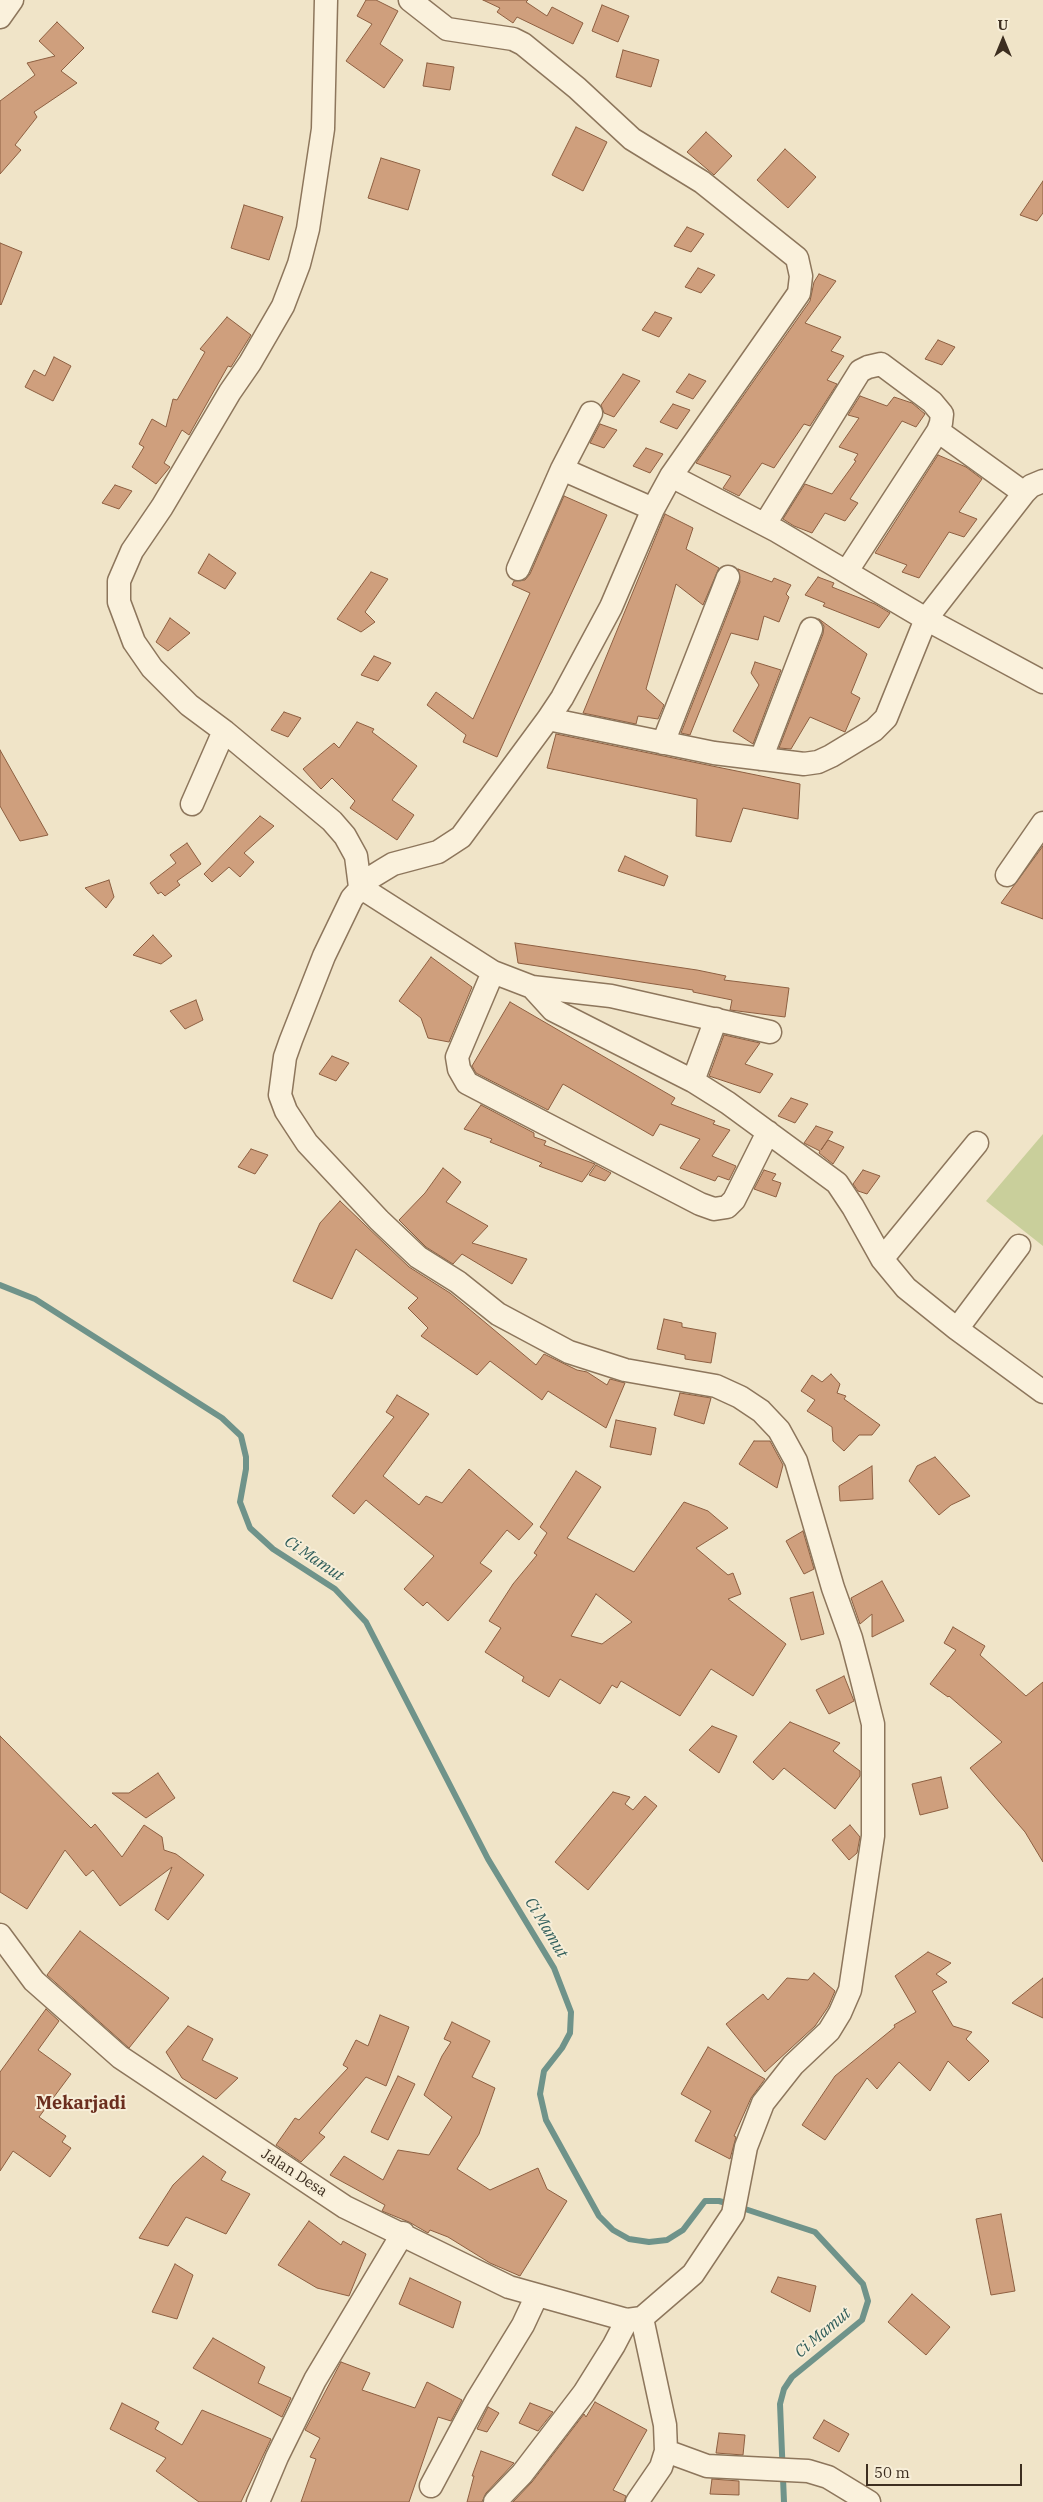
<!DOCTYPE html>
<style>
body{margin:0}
#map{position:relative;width:1043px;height:2502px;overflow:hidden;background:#f0e4c8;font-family:"IBM Plex Serif",serif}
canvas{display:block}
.north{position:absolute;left:978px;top:15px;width:50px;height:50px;-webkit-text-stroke:4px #f7eed8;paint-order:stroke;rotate:0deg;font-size:14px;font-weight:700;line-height:20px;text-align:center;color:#3d2e20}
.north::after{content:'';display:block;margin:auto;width:18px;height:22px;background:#3d2e20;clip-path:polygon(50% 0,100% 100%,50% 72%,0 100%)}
.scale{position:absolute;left:866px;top:2464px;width:156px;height:22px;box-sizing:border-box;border:2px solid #3d2e20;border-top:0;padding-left:6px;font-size:15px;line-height:18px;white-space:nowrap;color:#3d2e20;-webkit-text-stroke:4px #f7eed8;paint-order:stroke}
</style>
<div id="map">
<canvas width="1043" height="2502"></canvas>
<div class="north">U</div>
<div class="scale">50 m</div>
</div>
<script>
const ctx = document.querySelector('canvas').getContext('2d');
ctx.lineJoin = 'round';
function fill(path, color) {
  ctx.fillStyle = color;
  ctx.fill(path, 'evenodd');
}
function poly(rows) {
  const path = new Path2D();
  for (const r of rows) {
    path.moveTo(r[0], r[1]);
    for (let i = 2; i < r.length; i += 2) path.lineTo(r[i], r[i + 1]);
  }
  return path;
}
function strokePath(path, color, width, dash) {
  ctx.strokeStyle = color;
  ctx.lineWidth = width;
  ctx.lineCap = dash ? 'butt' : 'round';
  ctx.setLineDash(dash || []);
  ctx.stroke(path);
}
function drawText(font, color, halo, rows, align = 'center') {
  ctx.font = font + ' "IBM Plex Serif",serif';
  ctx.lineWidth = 4;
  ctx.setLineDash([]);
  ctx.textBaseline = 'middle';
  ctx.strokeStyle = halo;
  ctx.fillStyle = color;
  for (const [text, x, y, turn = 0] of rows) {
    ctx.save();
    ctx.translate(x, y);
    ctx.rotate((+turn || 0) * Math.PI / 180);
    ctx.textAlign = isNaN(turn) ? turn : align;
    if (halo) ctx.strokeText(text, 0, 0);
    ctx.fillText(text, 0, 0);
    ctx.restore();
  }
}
fill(poly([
 [1043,1134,1043,1246,986,1201]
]), '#c9cf9b');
strokePath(poly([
 [0,1285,35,1299,222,1418,241,1436,246,1457,246,1469,240,1502,250,1528,273,1549,335,1589,366,1622,488,1859,554,1968,571,2012,570,2033,562,2048,544,2071,540,2094,546,2120,599,2216,613,2230,629,2239,649,2242,667,2240,683,2230,705,2201,719,2201,730,2204],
 [739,2207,815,2232,863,2284,868,2301,862,2320,792,2377,784,2389,780,2404,784,2502]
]), '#6f938a', 6);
const building = poly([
 [366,0,376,0,398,11,380,44,403,60,384,88,346,61,372,24,357,16,366,0],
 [483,0,528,0,526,2,547,16,552,7,583,23,573,44,517,17,513,23,497,12,500,8,483,0],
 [602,5,629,16,618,42,592,31,602,5],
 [57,22,84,48,61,71,77,83,34,112,37,117,15,145,21,150,0,174,0,101,35,75,27,63,55,56,39,41,57,22],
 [623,50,659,60,651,87,616,77,623,50],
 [427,63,454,67,450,90,423,86,427,63],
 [576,127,607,142,583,191,552,175,576,127],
 [706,132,732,156,714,175,687,152,706,132],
 [785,149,816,177,788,208,757,180,785,149],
 [381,158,420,170,408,210,368,198,381,158],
 [1043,181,1043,213,1037,221,1020,215,1043,181],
 [244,205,283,217,269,260,231,248,244,205],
 [687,227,704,234,691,252,674,246,687,227],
 [0,243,22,252,1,305,0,304,0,243],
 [698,268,715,275,701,293,685,287,698,268],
 [819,274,836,281,805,323,841,337,831,351,844,356,827,380,837,384,810,426,804,424,774,468,762,463,739,496,723,488,731,476,696,463,810,301,814,282,819,274],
 [655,312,672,318,659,337,642,330,655,312],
 [227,317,251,335,231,367,228,366,189,435,182,430,164,463,170,467,156,484,132,467,144,447,139,444,152,419,166,427,173,399,177,400,205,352,200,349,227,317],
 [938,340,955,347,942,365,925,359,938,340],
 [54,357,71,366,53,401,25,387,34,370,45,376,54,357],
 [623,374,640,381,614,417,604,413,601,405,623,374],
 [689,374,706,381,693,399,676,392,689,374],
 [860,396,887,406,894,397,912,403,925,414,916,427,902,421,850,499,858,503,845,521,825,513,812,533,794,526,783,519,805,484,832,494,856,461,854,460,858,454,839,447,859,418,848,415,860,396],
 [673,404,690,410,677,429,660,422,673,404],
 [600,424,617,430,604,448,590,443,600,424],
 [646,448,663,454,650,473,633,466,646,448],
 [938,455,966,467,982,479,959,512,977,519,964,537,949,532,919,578,902,572,907,565,875,553,938,455],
 [115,485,132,491,119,509,102,503,115,485],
 [564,496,607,515,497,757,463,742,466,735,427,705,436,692,473,719,530,593,512,585,514,581,525,580,530,574,564,496],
 [665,514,693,528,686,549,719,568,703,605,676,584,646,689,664,705,658,719,638,716,636,724,583,713,665,514],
 [209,554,236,573,225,589,198,573,209,554],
 [738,569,772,582,774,578,791,585,786,594,789,597,779,622,764,616,758,640,731,633,690,735,681,733,740,582,738,569],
 [371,572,388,579,365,612,375,622,361,632,337,619,371,572],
 [818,577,834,583,832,587,875,604,890,613,879,628,823,606,825,603,805,595,818,577],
 [170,618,190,633,168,651,156,642,170,618],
 [819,619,867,654,851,693,860,698,845,732,810,717,791,749,779,748,823,634,824,626,819,619],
 [374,656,391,663,378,681,361,675,374,656],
 [755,662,781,670,753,744,733,731,759,685,751,673,755,662],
 [284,712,301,718,288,737,271,730,284,712],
 [357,722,374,729,372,732,417,766,392,800,414,815,397,840,350,808,355,801,332,778,321,789,303,769,334,743,339,748,357,722],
 [556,734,800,784,798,819,743,808,731,842,696,836,697,799,547,768,556,734],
 [0,750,48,835,20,841,0,806,0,750],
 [260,816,274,826,244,853,254,862,240,877,229,867,212,882,204,874,260,816],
 [187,843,201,864,177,881,180,885,165,896,161,892,158,894,150,883,176,863,170,855,187,843],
 [1043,846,1043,919,1001,903,1043,846],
 [625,856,668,876,664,886,618,871,625,856],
 [109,880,114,897,106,908,85,888,109,880],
 [153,935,172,956,161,964,133,955,153,935],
 [515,943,697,970,726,976,724,980,789,988,785,1017,730,1010,732,1000,693,992,693,990,518,963,515,943],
 [431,957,472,987,449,1042,428,1038,421,1018,399,1001,431,957],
 [196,1000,203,1020,185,1029,170,1011,196,1000],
 [510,1002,675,1098,671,1104,715,1121,713,1124,730,1130,712,1156,736,1166,729,1180,718,1176,715,1181,680,1168,700,1139,660,1124,653,1136,563,1084,548,1110,476,1073,472,1066,510,1002],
 [724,1035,760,1043,745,1064,773,1074,760,1093,709,1076,724,1035],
 [332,1056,349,1063,336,1081,319,1074,332,1056],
 [791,1098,808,1104,795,1123,778,1116,791,1098],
 [481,1105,534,1133,534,1137,546,1141,544,1145,595,1164,582,1182,539,1166,542,1163,490,1142,492,1139,464,1129,481,1105],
 [816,1126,833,1132,821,1150,828,1140,844,1147,833,1164,819,1153,820,1151,804,1143,816,1126],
 [251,1149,268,1155,255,1174,238,1167,251,1149],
 [596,1165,611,1173,605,1181,589,1175,596,1165],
 [443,1168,461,1182,446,1202,488,1226,472,1243,527,1259,512,1284,462,1254,453,1264,426,1247,399,1220,425,1193,443,1168],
 [764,1170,776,1174,772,1180,781,1183,776,1197,754,1189,764,1170],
 [863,1170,880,1176,867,1194,858,1191,853,1184,863,1170],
 [340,1201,409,1267,450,1293,536,1365,544,1354,577,1370,587,1372,607,1385,610,1379,625,1383,606,1428,548,1391,542,1400,490,1361,477,1375,421,1336,428,1328,408,1308,418,1298,356,1249,332,1299,293,1281,320,1223,340,1201],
 [664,1319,682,1323,682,1327,716,1333,711,1363,685,1359,685,1355,657,1349,664,1319],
 [831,1374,840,1384,837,1393,846,1396,844,1399,880,1425,872,1435,859,1435,844,1451,833,1441,832,1427,807,1411,815,1400,801,1391,812,1375,822,1382,831,1374],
 [680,1393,711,1398,704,1424,674,1415,680,1393],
 [397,1395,429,1414,383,1476,419,1505,426,1496,442,1503,469,1469,533,1524,519,1540,507,1530,480,1563,492,1571,448,1621,427,1602,423,1606,404,1589,434,1556,366,1500,354,1514,332,1496,394,1417,386,1412,397,1395],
 [616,1420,656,1428,651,1455,610,1447,616,1420],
 [754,1441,770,1441,783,1465,777,1488,739,1464,754,1441],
 [935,1457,970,1496,951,1505,939,1515,909,1481,917,1466,935,1457],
 [872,1466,873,1499,840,1501,839,1486,872,1466],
 [576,1471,601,1487,567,1538,634,1572,684,1502,708,1511,728,1528,696,1548,728,1575,733,1573,741,1594,728,1599,786,1644,753,1696,711,1669,680,1716,621,1681,617,1688,612,1685,600,1704,560,1679,549,1697,522,1681,524,1677,485,1652,501,1628,489,1621,513,1584,537,1555,534,1553,547,1533,540,1527,576,1471],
 [596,1594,632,1622,602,1644,571,1636,596,1594],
 [803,1531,814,1569,804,1574,786,1541,803,1531],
 [882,1581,904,1621,872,1637,872,1614,860,1624,851,1598,882,1581],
 [813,1592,824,1634,801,1640,790,1598,813,1592],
 [953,1627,985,1646,980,1655,1026,1696,1043,1682,1043,1862,1025,1832,970,1768,1002,1742,949,1696,948,1697,930,1684,956,1650,944,1643,953,1627],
 [844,1676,854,1701,829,1714,816,1690,844,1676],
 [790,1722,840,1743,833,1751,860,1771,860,1776,835,1809,784,1768,773,1780,753,1762,790,1722],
 [712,1726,737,1736,719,1773,689,1750,712,1726],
 [0,1736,91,1828,95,1824,122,1857,144,1825,162,1837,164,1850,176,1854,204,1875,168,1920,155,1910,172,1867,120,1906,93,1870,86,1876,65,1850,27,1909,0,1892,0,1736],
 [158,1773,175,1798,146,1818,112,1793,129,1793,158,1773],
 [941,1777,948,1808,920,1815,912,1784,941,1777],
 [613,1792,630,1797,625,1804,633,1810,645,1796,657,1806,588,1890,555,1862,613,1792],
 [850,1825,860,1837,857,1853,849,1860,832,1840,850,1825],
 [80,1931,169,1998,129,2048,47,1975,80,1931],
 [928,1952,951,1963,936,1974,947,1982,932,1991,953,2026,972,2032,966,2039,989,2061,969,2081,948,2061,930,2091,899,2062,877,2089,867,2078,825,2140,802,2125,835,2076,895,2027,894,2025,916,2012,895,1976,928,1952],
 [814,1973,835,1991,828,2007,815,2026,765,2072,726,2024,763,1994,768,2000,787,1978,808,1980,814,1973],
 [1043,1978,1043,2018,1012,2003,1043,1978],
 [46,2009,59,2021,38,2050,71,2074,39,2117,66,2136,62,2142,71,2148,50,2177,13,2151,0,2171,0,2072,46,2009],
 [380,2015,409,2027,386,2086,366,2077,319,2133,325,2137,301,2162,276,2145,295,2118,299,2120,348,2068,343,2065,356,2040,368,2046,380,2015],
 [452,2022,490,2041,472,2077,495,2088,479,2134,457,2169,490,2190,538,2168,547,2189,567,2201,520,2276,490,2263,448,2237,430,2230,428,2233,409,2222,382,2211,385,2205,330,2175,344,2156,383,2180,398,2150,429,2155,452,2117,424,2095,442,2056,451,2042,444,2039,452,2022],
 [188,2026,213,2039,202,2060,238,2078,216,2099,182,2078,166,2052,188,2026],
 [708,2047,765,2079,751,2098,734,2136,736,2137,730,2159,695,2141,711,2111,681,2094,708,2047],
 [398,2076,415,2084,388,2140,371,2132,398,2076],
 [203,2156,226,2172,221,2180,250,2194,226,2234,186,2217,168,2246,139,2238,173,2185,203,2156],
 [1001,2214,1015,2291,991,2295,976,2219,1001,2214],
 [309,2221,341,2245,343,2241,366,2254,349,2296,317,2288,278,2265,309,2221],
 [175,2264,193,2275,177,2319,152,2312,175,2264],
 [778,2277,816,2286,810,2312,771,2292,778,2277],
 [410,2278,461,2302,453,2328,399,2304,410,2278],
 [912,2294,950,2327,926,2355,888,2322,912,2294],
 [213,2338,265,2367,258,2383,291,2398,282,2417,193,2368,213,2338],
 [341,2362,370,2373,362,2390,415,2408,427,2382,462,2400,451,2421,438,2417,409,2502,301,2502,316,2459,310,2457,320,2438,305,2430,341,2362],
 [595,2402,647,2430,613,2490,626,2496,624,2502,513,2502,532,2482,584,2414,586,2417,595,2402],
 [122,2403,159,2422,155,2429,182,2445,202,2410,271,2439,241,2502,199,2502,156,2471,166,2458,110,2429,122,2403],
 [530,2403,553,2412,538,2431,519,2423,530,2403],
 [488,2407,499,2413,487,2432,477,2429,488,2407],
 [824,2420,849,2434,839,2452,813,2438,824,2420],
 [719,2433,745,2435,743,2455,716,2453,719,2433],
 [481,2451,514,2463,486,2493,482,2502,467,2502,474,2476,472,2476,481,2451],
 [712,2479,739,2481,739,2495,710,2494,712,2479]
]);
fill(building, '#cf9f7d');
strokePath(building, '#8d5f41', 1);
const minor = poly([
 [326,0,323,129,308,229,299,264,283,306,250,363,230,392,162,507,132,551,119,581,119,602,134,642,152,668,189,705,224,731,332,821,345,836,356,856,360,887,493,972,532,987,611,996,770,1032],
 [410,0,447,29,513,39,523,44,577,88,632,139,702,182,797,258,801,276,799,293,671,476,653,509,611,607,562,698,548,719,461,837,438,852,393,864,383,870,370,878,352,898,324,956,291,1040,285,1057,280,1095,286,1111,307,1143,379,1220,418,1257,458,1282,498,1314,569,1352,625,1370,716,1386,740,1397,761,1411,779,1430,796,1461,833,1588,851,1638,861,1676,873,1724,873,1836,850,1990,840,2013,829,2031,793,2065,763,2103,746,2147,733,2214,693,2274,642,2318,665,2425,666,2451,661,2467,637,2502],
 [0,17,12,0],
 [938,431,1024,493],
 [562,469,653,509],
 [671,476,777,531,926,619,1043,682],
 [765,524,860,371,868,367,881,364,932,402,942,414,941,423,938,431,847,571],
 [518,569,562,469,591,413],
 [548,719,714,753,804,764,818,762,831,756,874,730,886,718,926,619,1024,493,1031,486,1043,481],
 [663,743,728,577],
 [761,759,811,629],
 [192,804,224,731],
 [1007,875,1043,823],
 [493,972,457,1057,459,1069,467,1083,700,1204,714,1209,727,1207,734,1200,768,1132],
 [532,987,553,1010,693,1081,728,1103,837,1183,853,1207,882,1259,906,1288,957,1329,1043,1392],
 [693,1081,716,1019],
 [882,1259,977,1143],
 [957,1329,1019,1246],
 [0,1935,34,1981,120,2057,345,2207,509,2287,627,2320,642,2318],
 [666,2451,707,2466,808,2471,828,2477,869,2502],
 [431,2486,477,2400,523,2325,537,2295],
 [258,2502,277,2457,315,2380,403,2233],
 [495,2502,522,2474,584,2393,614,2345,627,2320]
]);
strokePath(minor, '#8d765c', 25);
strokePath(minor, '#faf1dc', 22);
drawText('15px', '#3d2e20', '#f7eed8', [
 ["Jalan Desa",294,2173,33]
]);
drawText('italic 16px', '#2f5d5a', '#f7eed8', [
 ["Ci Mamut",314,1559,34],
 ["Ci Mamut",546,1928,59],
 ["Ci Mamut",823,2333,-40]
]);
drawText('bold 18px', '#6b2e1e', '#f7eed8', [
 ["Mekarjadi",81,2104]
]);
</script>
